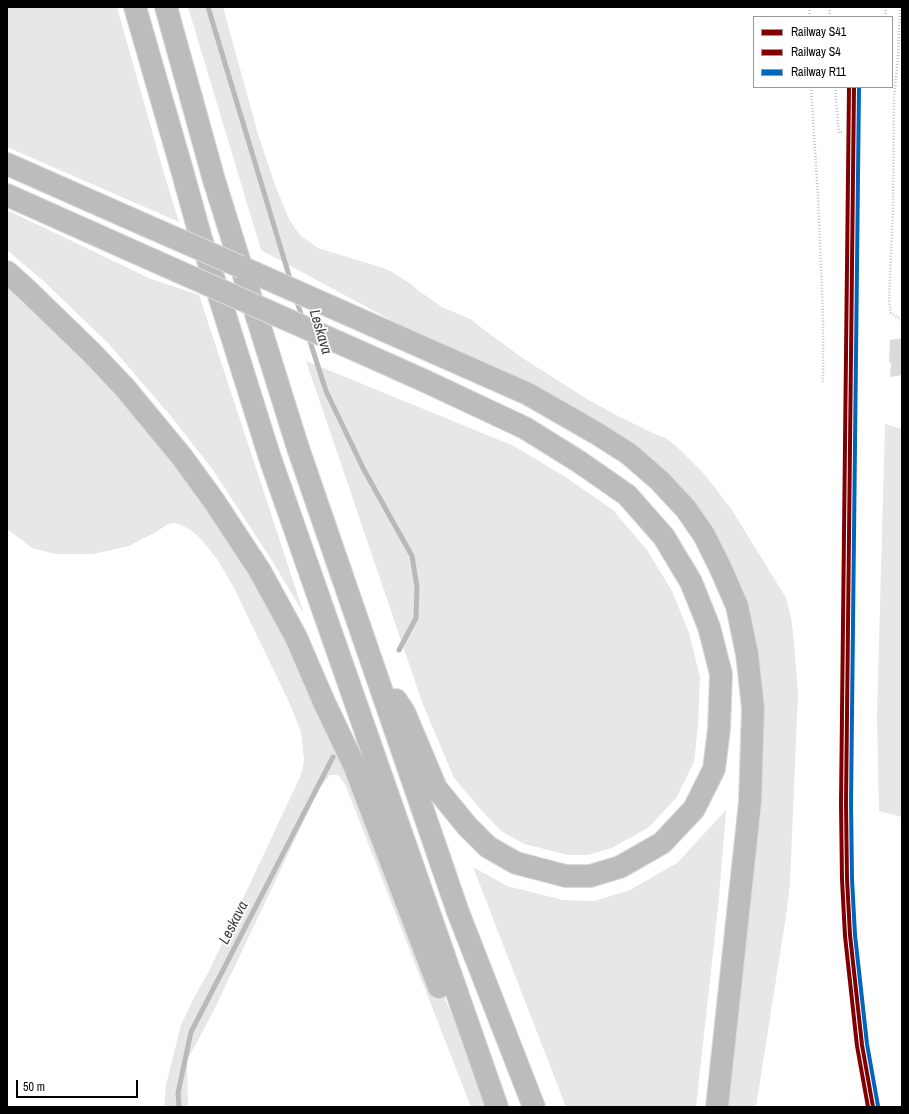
<!DOCTYPE html>
<style>
body{margin:0}
#map{position:relative;width:909px;height:1114px;overflow:hidden;background:#fff;font-family:"Archivo Narrow",sans-serif}
canvas{display:block}
.frame{position:absolute;inset:0;border:8px solid #000;pointer-events:none}
.legend{position:absolute;left:753px;top:16px;width:140px;height:72px;box-sizing:border-box;background:#fff;border:1px solid #999;margin:0;padding:5px 7px;list-style:none;font-size:12px;color:#000}
.legend li{display:flex;align-items:center;gap:8px;height:20px}
.legend b{width:20px;border:1px solid #999}
.scale{position:absolute;left:16px;top:1080px;width:122px;height:18px;box-sizing:border-box;border:2px solid #000;border-top:0;padding-left:5px;font-size:12px;line-height:14px;white-space:nowrap;color:#000;-webkit-text-stroke:3px #fff;paint-order:stroke}
</style>
<div id="map">
<canvas width="909" height="1114"></canvas>
<div class="frame"></div>
<ul class="legend">
<li><b style="height:5px;background:#800000"></b>Railway S41</li>
<li><b style="height:5px;background:#800000"></b>Railway S4</li>
<li><b style="height:5px;background:#0065bd"></b>Railway R11</li>
</ul>
<div class="scale">50 m</div>
</div>
<script>
const ctx = document.querySelector('canvas').getContext('2d');
ctx.lineJoin = 'round';
function fill(path, color) {
  ctx.fillStyle = color;
  ctx.fill(path, 'evenodd');
}
function poly(rows) {
  const path = new Path2D();
  for (const r of rows) {
    path.moveTo(r[0], r[1]);
    for (let i = 2; i < r.length; i += 2) path.lineTo(r[i], r[i + 1]);
  }
  return path;
}
function strokePath(path, color, width, dash) {
  ctx.strokeStyle = color;
  ctx.lineWidth = width;
  ctx.lineCap = dash ? 'butt' : 'round';
  ctx.setLineDash(dash || []);
  ctx.stroke(path);
}
function drawText(font, color, halo, rows, align = 'center') {
  ctx.font = font + ' "Archivo Narrow",sans-serif';
  ctx.lineWidth = 3.5;
  ctx.setLineDash([]);
  ctx.textBaseline = 'middle';
  ctx.strokeStyle = halo;
  ctx.fillStyle = color;
  for (const [text, x, y, turn = 0] of rows) {
    ctx.save();
    ctx.translate(x, y);
    ctx.rotate((+turn || 0) * Math.PI / 180);
    ctx.textAlign = isNaN(turn) ? turn : align;
    if (halo) ctx.strokeText(text, 0, 0);
    ctx.fillText(text, 0, 0);
    ctx.restore();
  }
}
fill(poly([
 [7,7,117,7,163,170,179,222,7,147],
 [188,7,223,7,258,134,275,185,289,219,296,230,301,236,318,248,383,268,392,272,411,284,419,291,442,307,472,320,479,326,521,357,585,398,618,416,655,434,666,438,675,445,705,475,732,510,786,598,791,617,794,641,798,694,790,883,786,916,756,1107,717,1107,750,802,747,655,686,509,528,394,261,250],
 [7,210,151,279,199,295,304,614,271,559,213,470,169,414,107,342,40,278,7,250],
 [7,283,84,356,173,460,253,577,324,702,437,983,497,1107,471,1107,345,784,338,775,330,775,319,789,214,1010,187,1061,188,1107,164,1107,166,1085,181,1025,194,998,209,971,300,777,303,768,304,759,301,732,289,702,234,588,217,559,202,540,191,530,181,525,175,523,168,524,156,532,129,546,93,554,55,554,32,548,7,529],
 [306,361,514,446,567,478,613,510,647,550,672,591,689,633,700,677,698,727,694,762,677,797,649,827,612,848,587,855,569,855,524,844,501,831,483,812,454,778,422,702],
 [885,424,902,429,902,817,879,811,877,716],
 [726,810,719,898,696,1107,566,1107,473,867,507,886,563,900,594,901,630,890,677,863]
]), '#e7e7e7');
strokePath(poly([
 [208,7,291,282],
 [296,299,303,320],
 [308,335,326,391,364,470,412,556,417,587,416,618,399,650],
 [179,1107,178,1093,191,1032,333,757]
]), '#b9b9b9', 5);
fill(poly([
 [902,338,902,375,890,377,891,362,889,363,890,340]
]), '#dbdbdb');
const motorway = poly([
 [135,7,182,170,200,235,270,458,497,1107],
 [166,7,214,180,298,448,458,912,534,1107],
 [7,164,145,225],
 [7,195,157,262],
 [241,267,528,394,596,433,629,454,660,481,686,509,704,535,720,567,737,606,747,654,753,708,750,802,717,1107],
 [7,272,27,290,91,352,125,388,182,457,214,501,260,571,296,637,324,702,355,767,439,987],
 [358,351,425,381,525,428,578,461,627,495,664,537,691,582,709,627,721,674,719,729,714,769,694,809,662,843,620,867,590,876,566,876,516,863,488,847,467,826,436,788,404,712,396,700]
]);
strokePath(motorway, '#dbdbdb', 24);
strokePath(poly([
 [809,7,810,17],
 [829,7,830,17],
 [900,7,898,58,894,97,893,210,889,300,891,313,902,320],
 [885,17,886,7],
 [811,87,818,197,823,316,823,382],
 [835,87,839,133,842,132]
]), '#c2c2c2', 2.5, [1, 2]);
strokePath(motorway, '#bcbcbc', 22);
const motorwayBridge = poly([
 [145,225,241,267],
 [157,262,358,351]
]);
strokePath(motorwayBridge, '#dbdbdb', 24, []);
strokePath(motorwayBridge, '#bcbcbc', 22);
strokePath(poly([
 [854,87,846,803,847,879,850,935,862,1045,873,1107]
]), '#800000', 4);
strokePath(poly([
 [849,87,841,803,842,879,845,936,857,1046,868,1107]
]), '#800000', 4);
strokePath(poly([
 [859,87,851,803,852,879,855,935,867,1044,878,1106]
]), '#0065bd', 4);
drawText('italic 15px', '#3c3c3c', '#fff', [
 ["Leskava",320,332,73],
 ["Leskava",234,923,-63]
]);
</script>
